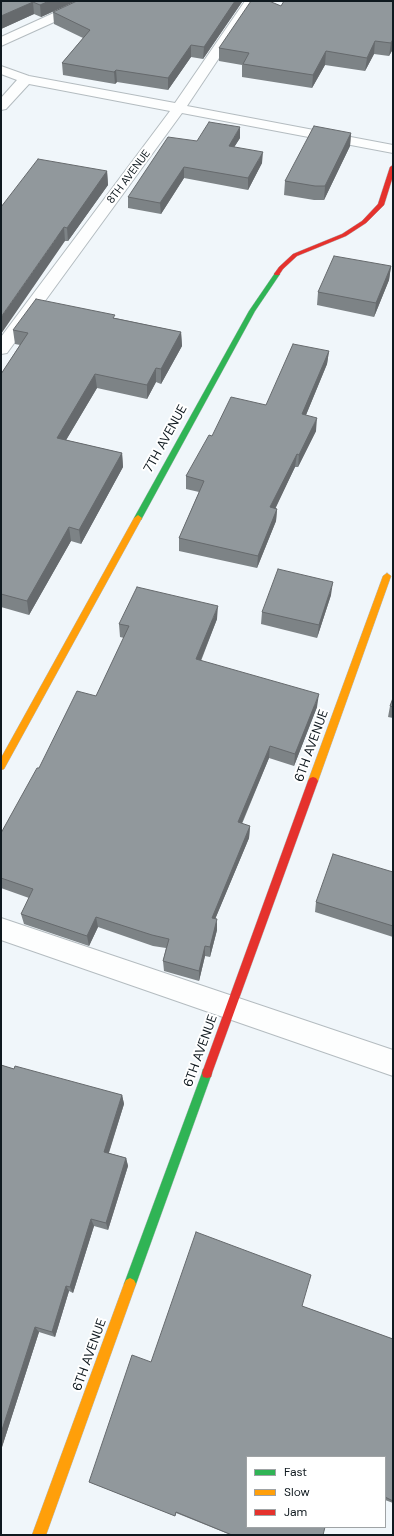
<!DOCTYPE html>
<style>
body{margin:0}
#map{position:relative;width:394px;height:1536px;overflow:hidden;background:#f0f6fa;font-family:"DM Sans",sans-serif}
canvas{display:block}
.frame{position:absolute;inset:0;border:2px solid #0f191f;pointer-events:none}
.legend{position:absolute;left:246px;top:1456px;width:140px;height:72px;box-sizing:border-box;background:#fff;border:1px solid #9fa3a5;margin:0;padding:5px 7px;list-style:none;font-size:12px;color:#0f191f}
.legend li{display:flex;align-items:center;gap:8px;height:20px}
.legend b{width:20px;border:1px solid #9fa3a5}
</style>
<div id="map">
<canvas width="394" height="1536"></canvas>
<div class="frame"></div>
<ul class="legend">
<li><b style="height:5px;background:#30b455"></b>Fast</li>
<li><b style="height:5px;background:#ff9f0a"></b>Slow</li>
<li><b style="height:5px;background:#e5322d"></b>Jam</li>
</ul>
</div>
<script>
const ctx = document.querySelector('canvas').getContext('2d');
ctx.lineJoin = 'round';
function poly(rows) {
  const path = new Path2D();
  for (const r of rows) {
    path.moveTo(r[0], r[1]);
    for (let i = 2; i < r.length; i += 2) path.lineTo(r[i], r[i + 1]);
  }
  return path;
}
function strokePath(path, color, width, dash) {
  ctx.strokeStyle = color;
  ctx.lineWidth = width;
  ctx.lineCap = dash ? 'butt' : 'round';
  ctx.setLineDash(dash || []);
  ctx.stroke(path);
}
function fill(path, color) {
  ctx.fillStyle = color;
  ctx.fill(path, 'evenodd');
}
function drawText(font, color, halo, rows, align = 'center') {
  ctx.font = font + ' "DM Sans",sans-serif';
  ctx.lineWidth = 4;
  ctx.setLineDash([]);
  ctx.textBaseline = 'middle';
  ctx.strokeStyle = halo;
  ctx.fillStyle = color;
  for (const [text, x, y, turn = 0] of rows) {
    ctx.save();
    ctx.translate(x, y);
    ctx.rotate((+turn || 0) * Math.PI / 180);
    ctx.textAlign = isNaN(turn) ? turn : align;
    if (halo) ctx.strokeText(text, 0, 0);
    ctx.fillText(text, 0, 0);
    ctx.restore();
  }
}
const street = poly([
 [80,1,96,1,94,4,1,46,1,37,80,1],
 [245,1,257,1,187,106,393,145,393,153,182,113,7,353,1,354,1,337,170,111,29,84,6,109,1,110,1,98,17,80,1,74,1,66,29,76,175,103,245,1],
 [1,918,393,1050,393,1076,1,940,1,918]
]);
const fast = poly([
 [275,273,280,274,255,311,141,520,135,520,134,518,249,311,275,273],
 [207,1068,211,1069,212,1073,136,1284,134,1288,130,1290,126,1288,124,1284,202,1073,203,1069,207,1068]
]);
const slow = poly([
 [138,515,142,518,4,769,1,770,1,758,134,518,138,515],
 [387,573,391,576,318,781,316,784,310,784,308,781,383,576,387,573],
 [130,1278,134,1280,136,1284,46,1535,32,1535,124,1284,126,1280,130,1278]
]);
const jam = poly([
 [393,165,393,176,384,205,366,223,346,236,297,256,283,269,279,275,275,275,274,274,279,267,293,254,342,234,362,221,378,204,390,167,393,165],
 [313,777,316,778,318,781,212,1073,211,1077,207,1078,203,1077,202,1073,308,781,310,778,313,777]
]);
strokePath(street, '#b4bcc0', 2);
strokePath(fast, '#b4bcc0', 1);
strokePath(slow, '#b4bcc0', 1);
strokePath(jam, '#b4bcc0', 1);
fill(street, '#fdfefe');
fill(fast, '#30b455');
fill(slow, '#ff9f0a');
fill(jam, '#e5322d');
fill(poly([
 [1,1,76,1,41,17,34,14,1,29],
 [393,1,393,49,389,56,374,54,365,71,325,65,312,88,242,77,242,65,219,61,219,48,281,6],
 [242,2,203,59,191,57,168,90,117,82,115,84,63,75,62,63,83,38,54,24,53,12],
 [351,133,350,146,324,200,314,200,284,195,285,181],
 [240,138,234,147,262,163,248,190,184,178,161,214,128,208,128,197,197,141],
 [107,171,108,185,68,241,65,241,1,207],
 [391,266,389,280,374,317,317,305,318,292],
 [115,318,181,332,182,346,161,384,156,382,147,399,97,388,66,440,122,453,123,467,81,544,71,541,29,615,1,607,1,374,20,345,15,344,13,330],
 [329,351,327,364,306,415,316,431,298,467,295,467,275,508,277,509,276,521,257,568,179,551,179,538,199,492,186,489,186,476,212,436,266,405],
 [331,595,317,638,261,624,262,612],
 [217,619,201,661,317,707,294,766,269,758,242,824,250,826,249,838,215,919,217,930,210,957,205,956,199,981,164,971,163,961,166,948,153,946,98,927,89,946,24,924,21,914,29,898,1,888,1,833,39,768,96,696,124,638,120,637,119,624],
 [393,698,393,718,388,717,390,706],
 [393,872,393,937,315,912,316,902],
 [1,1065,14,1069,122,1095,124,1104,109,1153,126,1158,128,1166,108,1230,94,1226,73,1293,69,1291,55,1337,39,1332,2,1447,1,1447],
 [302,1306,393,1339,393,1503,385,1500,385,1457,247,1457,323,1535,231,1535,176,1513,175,1516,89,1482,151,1362]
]), '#7d8386');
fill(poly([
 [49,1,76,1,41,17,40,5],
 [235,1,242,1,242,2,203,59,204,47],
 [33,2,34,14,1,29,1,16],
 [393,39,393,49,389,56,391,43],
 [375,41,374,54,365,71,367,58],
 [191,45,191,57,168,90,168,78],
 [326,51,325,65,312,88,313,75],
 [116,70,117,82,115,84,114,72],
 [240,127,240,138,228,157,229,146],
 [351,133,350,146,324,200,325,186],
 [263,152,262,163,248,190,248,178],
 [184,167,184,178,161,214,160,203],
 [107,171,108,185,68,241,67,228],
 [64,227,65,241,1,334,1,317],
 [391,266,389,280,374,317,376,303],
 [181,332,182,346,161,384,161,369],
 [329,351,327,364,301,427,302,414],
 [156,368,156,382,147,399,147,385],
 [95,374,97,388,59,452,57,438],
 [317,418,316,431,298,467,299,455],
 [122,453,123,467,81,544,79,530],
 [297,454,295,467,270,520,270,507],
 [277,509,276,521,257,568,258,556],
 [69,527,71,541,29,615,27,601],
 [333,582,331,595,317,638,319,625],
 [218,606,217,619,196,672,196,659],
 [319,694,317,707,294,766,295,754],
 [270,746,269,758,237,834,238,822],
 [250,826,249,838,211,929,212,918],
 [96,917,98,927,89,946,87,936],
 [217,919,217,930,210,957,210,947],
 [205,946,205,956,199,981,199,971],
 [122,1095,124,1104,106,1161,104,1152],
 [126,1158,128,1166,108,1230,106,1223],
 [91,1219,94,1226,73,1293,70,1287],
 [66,1286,69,1291,55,1337,52,1332],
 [35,1327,39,1332,2,1447,1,1447,1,1433]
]), '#666a6d');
const building = poly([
 [1,1,49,1,40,5,33,2,1,16,1,1],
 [77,1,235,1,204,47,191,45,168,78,116,70,114,72,62,63,90,30,53,12,77,1],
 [251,1,269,1,281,6,284,1,393,1,393,39,391,43,375,41,367,58,326,51,313,75,243,64,249,53,219,48,251,1],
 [209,122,240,127,229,146,263,152,248,178,184,167,160,203,128,197,168,137,197,141,209,122],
 [314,126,351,133,325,186,315,186,285,181,314,126],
 [38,159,107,171,67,228,64,227,1,317,1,207,38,159],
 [334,256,391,266,376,303,318,292,334,256],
 [36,299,115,315,113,318,181,332,161,369,156,368,147,385,95,374,57,438,122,453,79,530,69,527,27,601,1,594,1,374,28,333,13,330,36,299],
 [293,344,329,351,302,414,317,418,299,455,297,454,270,507,277,509,258,556,179,538,204,481,186,476,209,435,212,436,231,397,266,405,293,344],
 [278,569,333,582,319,625,262,612,278,569],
 [137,587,218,606,196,659,319,694,295,754,270,746,238,822,250,826,212,918,217,919,210,947,205,946,199,971,163,961,169,939,152,935,96,917,87,936,21,914,33,889,1,878,1,833,37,768,39,768,77,691,96,696,129,626,119,624,137,587],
 [393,698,393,707,390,706,393,698],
 [333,854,393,872,393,926,316,902,333,854],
 [1,1065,14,1069,15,1066,122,1095,104,1152,126,1158,106,1223,91,1219,70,1287,66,1286,52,1332,35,1327,1,1433,1,1065],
 [196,1232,311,1275,302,1306,393,1339,393,1501,385,1497,385,1457,247,1457,247,1527,325,1527,323,1535,232,1535,176,1512,175,1516,89,1482,132,1355,151,1362,196,1232]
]);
fill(building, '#91989c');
strokePath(building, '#666a6d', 1);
drawText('11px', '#0f191f', '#fff', [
 ["8TH AVENUE",129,177,-53]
]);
drawText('13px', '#0f191f', '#fff', [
 ["7TH AVENUE",166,439,-61],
 ["6TH AVENUE",312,746,-70],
 ["6TH AVENUE",201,1051,-70],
 ["6TH AVENUE",90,1355,-70]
]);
</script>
